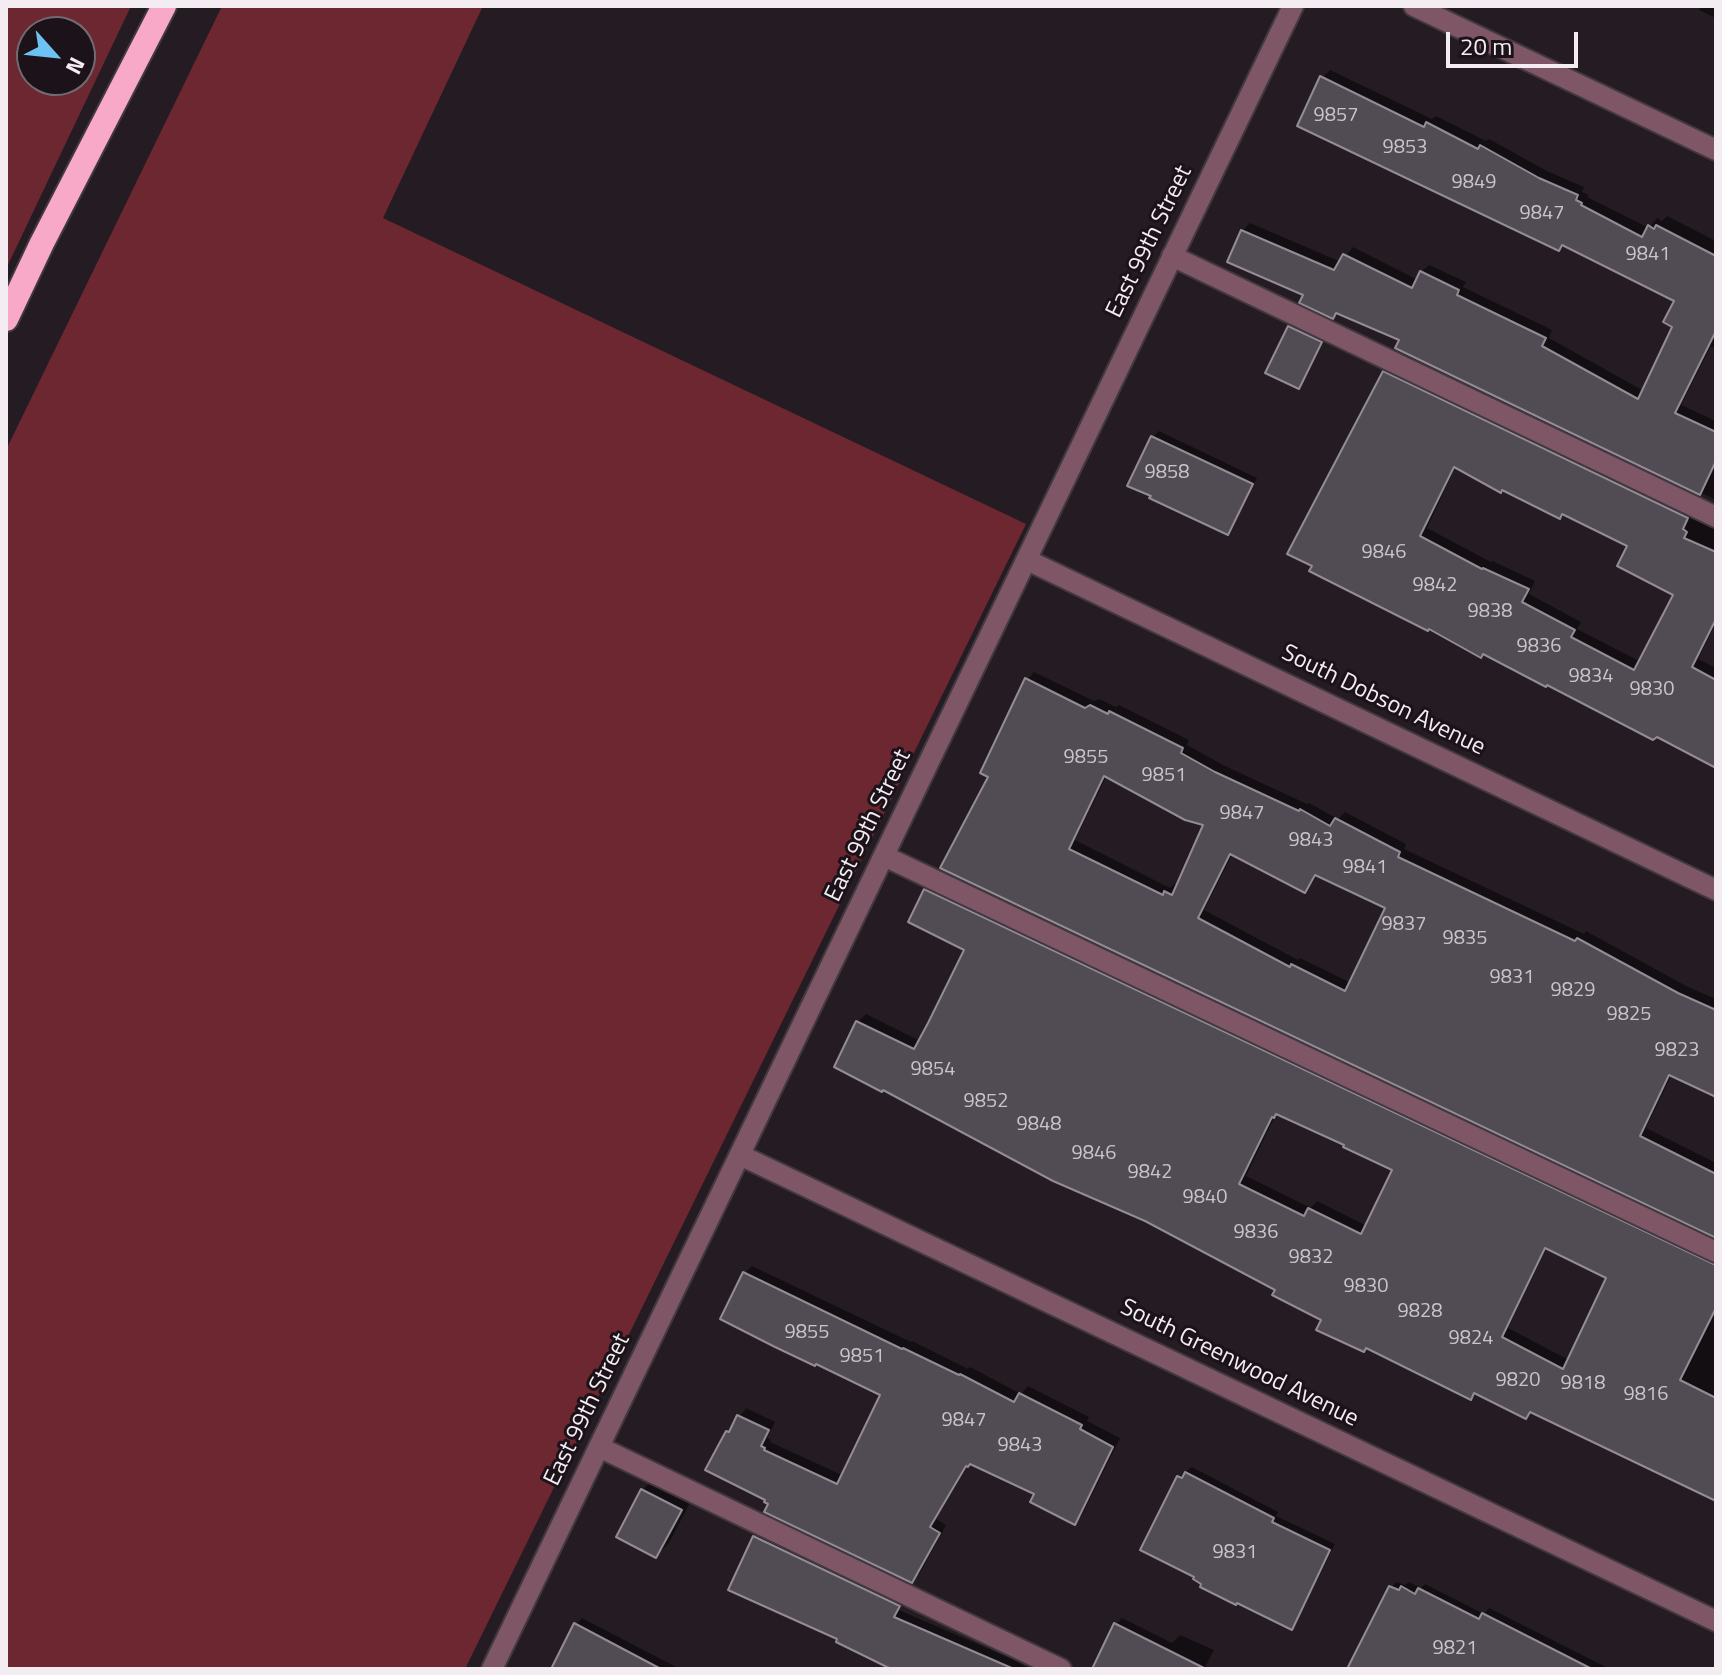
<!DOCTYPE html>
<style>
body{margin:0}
#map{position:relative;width:1722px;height:1675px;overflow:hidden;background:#241c22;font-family:"Titillium Web",sans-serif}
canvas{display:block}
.frame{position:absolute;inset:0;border:8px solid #f3edf2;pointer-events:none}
.north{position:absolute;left:16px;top:16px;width:80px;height:80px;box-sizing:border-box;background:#1b1319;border:2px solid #716a70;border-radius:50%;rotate:117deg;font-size:22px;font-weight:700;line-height:32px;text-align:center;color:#f3edf2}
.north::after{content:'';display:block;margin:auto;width:28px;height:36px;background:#6dc2f3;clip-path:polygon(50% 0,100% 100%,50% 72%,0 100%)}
.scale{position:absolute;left:1446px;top:32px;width:132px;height:36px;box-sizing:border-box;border:4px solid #f3edf2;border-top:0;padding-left:10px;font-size:24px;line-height:28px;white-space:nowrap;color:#f3edf2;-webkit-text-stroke:6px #1b1319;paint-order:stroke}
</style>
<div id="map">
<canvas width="1722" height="1675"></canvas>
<div class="frame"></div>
<div class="north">N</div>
<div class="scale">20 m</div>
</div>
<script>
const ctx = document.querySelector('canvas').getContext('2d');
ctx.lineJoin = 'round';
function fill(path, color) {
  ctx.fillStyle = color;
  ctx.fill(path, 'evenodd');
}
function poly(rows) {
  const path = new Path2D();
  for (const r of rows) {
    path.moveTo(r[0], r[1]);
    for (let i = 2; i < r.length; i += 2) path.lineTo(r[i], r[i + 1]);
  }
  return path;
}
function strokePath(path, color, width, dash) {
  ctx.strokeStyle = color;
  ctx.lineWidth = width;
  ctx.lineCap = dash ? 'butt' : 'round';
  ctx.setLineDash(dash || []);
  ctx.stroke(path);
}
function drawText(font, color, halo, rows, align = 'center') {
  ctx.font = font + ' "Titillium Web",sans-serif';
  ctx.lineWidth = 6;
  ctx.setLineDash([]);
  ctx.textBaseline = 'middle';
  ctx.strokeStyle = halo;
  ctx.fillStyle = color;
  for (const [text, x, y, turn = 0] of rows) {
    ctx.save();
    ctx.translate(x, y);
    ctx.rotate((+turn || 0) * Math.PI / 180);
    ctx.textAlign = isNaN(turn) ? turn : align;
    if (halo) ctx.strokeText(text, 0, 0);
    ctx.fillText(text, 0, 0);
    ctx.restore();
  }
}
fill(poly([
 [6,6,131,6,6,269],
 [32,32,80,32,80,80,32,80],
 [222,6,483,6,383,218,1026,524,465,1669,6,1669,6,450]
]), '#6d2731');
fill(poly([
 [1699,6,1716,6,1716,18,1699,10,1701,7],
 [1330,70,1432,119,1436,116,1486,141,1489,139,1547,171,1584,187,1582,192,1589,195,1587,197,1649,228,1657,218,1662,221,1667,216,1716,241,1716,349,1711,346,1681,405,1716,421,1716,500,1397,348,1402,339,1338,311,1333,316,1306,294,1242,231,1250,223,1341,262,1353,247,1418,280,1421,272,1429,265,1466,282,1463,287,1552,330,1549,338,1644,391,1674,326,1676,300,1564,244,1559,249,1322,78],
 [1296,322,1326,336,1304,381,1298,387,1290,327],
 [1392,365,1716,520,1716,623,1698,659,1716,668,1716,765,1430,627,1384,373],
 [1456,466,1563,513,1629,545,1676,595,1641,662,1577,629,1581,622,1529,594,1535,581,1492,561,1491,562,1427,528],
 [1159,431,1257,478,1233,526,1227,532,1130,485,1153,437],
 [1034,672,1094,701,1099,699,1116,707,1119,705,1189,740,1187,745,1223,765,1307,804,1309,803,1338,819,1345,812,1406,844,1404,849,1584,934,1586,931,1686,986,1716,999,1716,1095,1672,1074,1646,1128,1716,1163,1716,1235,942,867,991,776,1027,680],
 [1107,775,1206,823,1178,887,1174,884,1170,888,1075,840],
 [1233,853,1305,891,1312,883,1317,874,1387,907,1351,983,1300,958,1298,960,1204,910],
 [933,883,1716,1255,1716,1498,1532,1410,1526,1417,1476,1392,1471,1397,1324,1319,1278,1290,1146,1219,858,1022,866,1014,920,1041,967,949,926,891],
 [1277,1112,1394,1170,1367,1226,1317,1201,1311,1208,1246,1176],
 [1547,1247,1608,1277,1569,1360,1508,1328],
 [752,1266,911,1342,912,1341,968,1369,970,1367,1021,1394,1028,1386,1089,1417,1087,1421,1120,1438,1082,1515,1075,1522,1037,1493,970,1462,936,1519,946,1525,920,1573,912,1581,771,1503,728,1432,746,1408,775,1422,767,1438,771,1440,770,1442,844,1476,883,1394,745,1273],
 [1192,1467,1278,1512,1276,1516,1335,1544,1297,1621,1291,1627,1197,1576,1143,1549,1179,1477],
 [655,1478,693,1497,669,1543,656,1556,642,1490],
 [762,1530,905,1599,899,1610,1014,1660,1029,1669,894,1669,840,1638,731,1589,755,1537],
 [1396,1582,1405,1585,1409,1582,1421,1588,1425,1584,1484,1614,1489,1608,1610,1669,1382,1669,1391,1588],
 [582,1618,680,1669,554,1669,576,1625],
 [1122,1618,1172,1643,1180,1635,1214,1650,1204,1669,1094,1669,1116,1625]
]), '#0007');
const building = poly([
 [1320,76,1424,127,1426,122,1478,149,1480,145,1539,178,1578,195,1576,200,1582,203,1581,205,1642,237,1648,225,1654,229,1656,225,1716,256,1716,331,1675,413,1716,432,1716,461,1700,495,1395,348,1399,340,1336,313,1333,319,1299,303,1303,295,1227,262,1241,230,1334,270,1343,254,1412,288,1420,271,1459,290,1457,295,1546,338,1542,346,1638,399,1672,327,1663,322,1674,301,1562,245,1559,251,1297,126,1320,76],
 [1288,326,1322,342,1299,389,1265,373,1288,326],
 [1383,371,1688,518,1683,529,1687,532,1684,538,1716,552,1716,619,1692,667,1716,680,1716,768,1657,737,1653,740,1547,685,1546,687,1483,654,1481,658,1429,629,1428,631,1309,571,1312,566,1287,554,1383,371],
 [1454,467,1501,493,1502,490,1560,519,1562,514,1627,546,1617,566,1673,595,1634,670,1571,637,1575,630,1522,602,1529,589,1483,568,1482,569,1420,536,1454,467],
 [1151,436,1253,484,1228,535,1149,498,1151,496,1127,486,1151,436],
 [1025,678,1085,708,1090,705,1108,714,1109,711,1183,748,1181,753,1215,772,1299,811,1300,809,1330,826,1335,818,1400,852,1398,857,1575,941,1577,938,1678,993,1716,1010,1716,1097,1669,1075,1640,1136,1716,1174,1716,1238,940,868,988,777,980,773,1025,678],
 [1104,776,1185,820,1203,825,1172,895,1164,891,1163,895,1069,849,1104,776],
 [1230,854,1305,893,1315,875,1385,908,1345,991,1291,964,1290,967,1198,918,1230,854],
 [924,889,1716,1265,1716,1308,1680,1380,1716,1398,1716,1501,1530,1412,1526,1419,1474,1393,1471,1400,1366,1348,1364,1352,1316,1330,1321,1320,1272,1295,1275,1290,1145,1221,1053,1181,883,1090,882,1092,834,1067,856,1021,914,1049,928,1023,964,950,908,922,924,889],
 [1276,1114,1344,1145,1343,1147,1392,1170,1361,1234,1308,1208,1304,1216,1239,1184,1272,1117,1274,1118,1276,1114],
 [1545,1248,1606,1278,1563,1369,1502,1337,1545,1248],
 [743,1272,902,1349,903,1348,959,1375,960,1374,1014,1402,1019,1393,1082,1425,1080,1429,1113,1447,1075,1525,1030,1502,1034,1494,970,1464,968,1467,966,1466,930,1527,940,1533,912,1583,764,1512,768,1504,764,1502,765,1500,705,1470,726,1431,729,1432,737,1415,769,1430,761,1446,765,1448,764,1450,837,1484,880,1395,816,1364,815,1366,775,1347,720,1319,743,1272],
 [1185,1472,1274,1518,1272,1522,1330,1550,1292,1630,1237,1603,1236,1605,1200,1587,1201,1584,1193,1579,1194,1577,1140,1550,1177,1476,1182,1478,1185,1472],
 [641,1489,682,1510,656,1558,616,1537,641,1489],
 [753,1536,900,1606,894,1617,1014,1669,891,1669,836,1642,837,1639,728,1590,753,1536],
 [1389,1586,1399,1590,1401,1586,1415,1594,1418,1588,1479,1619,1482,1613,1592,1669,1347,1669,1389,1586],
 [574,1623,661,1669,551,1669,574,1623],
 [1114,1623,1206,1669,1092,1669,1114,1623]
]);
fill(building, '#514b54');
strokePath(building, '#938c96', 2);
const lane = poly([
 [1172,256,1716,517],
 [884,856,1716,1252],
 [599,1447,1061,1669]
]);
const street = poly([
 [1414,6,1716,150],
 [1027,560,1716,890],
 [740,1155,1716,1621],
 [492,1669,1293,6]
]);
const highway = poly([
 [6,319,42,243,164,6]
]);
strokePath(lane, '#41393f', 24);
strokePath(street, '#41393f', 24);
strokePath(highway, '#41393f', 28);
strokePath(lane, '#7e5665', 20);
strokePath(street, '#7e5665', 20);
strokePath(highway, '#f9a9c8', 24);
drawText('20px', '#cac4ca', null, [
 ["9857",1336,116],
 ["9853",1405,148],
 ["9849",1474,183],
 ["9847",1542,214],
 ["9841",1648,255],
 ["9858",1167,473],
 ["9846",1384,553],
 ["9842",1435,586],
 ["9838",1490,612],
 ["9836",1539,647],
 ["9834",1591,677],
 ["9830",1652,690],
 ["9855",1086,758],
 ["9851",1164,776],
 ["9847",1242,814],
 ["9843",1311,841],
 ["9841",1365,868],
 ["9837",1404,925],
 ["9835",1465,939],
 ["9831",1512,978],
 ["9829",1573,991],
 ["9825",1629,1015],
 ["9823",1677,1051],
 ["9854",933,1070],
 ["9852",986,1102],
 ["9848",1039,1125],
 ["9846",1094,1154],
 ["9842",1150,1173],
 ["9840",1205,1198],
 ["9836",1256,1233],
 ["9832",1311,1258],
 ["9830",1366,1287],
 ["9828",1420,1312],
 ["9855",807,1333],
 ["9824",1471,1339],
 ["9851",862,1357],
 ["9820",1518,1381],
 ["9818",1583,1384],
 ["9816",1646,1395],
 ["9847",964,1421],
 ["9843",1020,1446],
 ["9831",1235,1553],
 ["9821",1455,1649]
]);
drawText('24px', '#f3edf2', '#1b1319', [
 ["East 99th Street",1150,242,-64],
 ["South Dobson Avenue",1383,701,26],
 ["East 99th Street",869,826,-64],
 ["South Greenwood Avenue",1239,1364,26],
 ["East 99th Street",588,1410,-64]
]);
</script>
